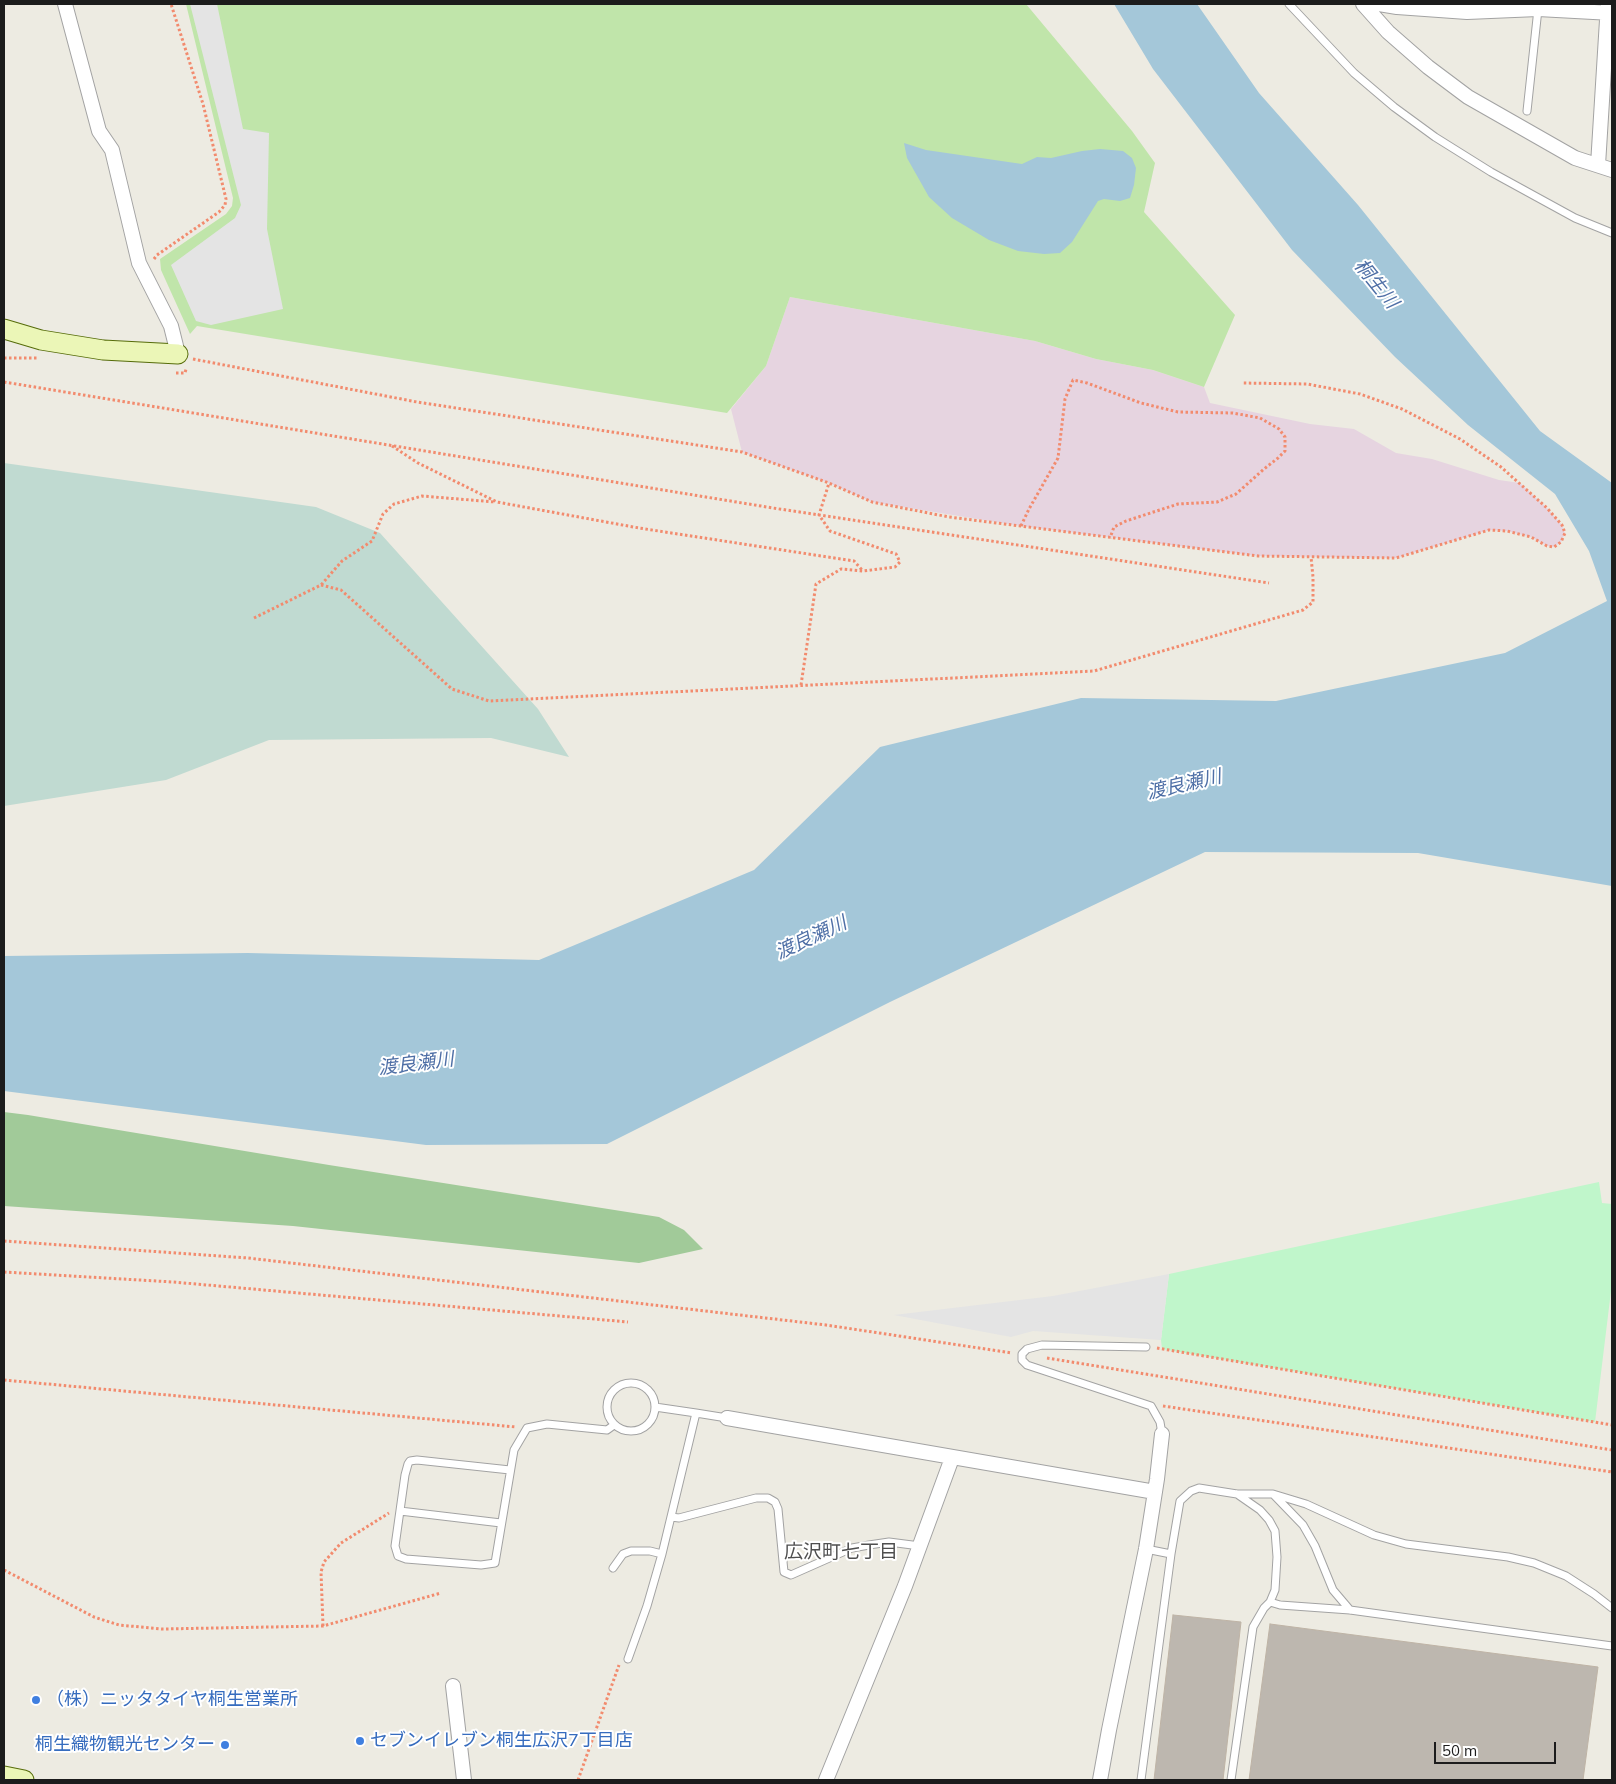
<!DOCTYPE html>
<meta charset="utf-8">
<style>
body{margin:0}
#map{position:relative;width:1616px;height:1784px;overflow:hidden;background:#edebe2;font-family:Mulish,sans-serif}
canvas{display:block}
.frame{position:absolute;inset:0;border:5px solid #1c1c1c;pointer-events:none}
.scale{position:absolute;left:1434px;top:1742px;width:122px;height:22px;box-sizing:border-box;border:2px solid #1c1c1c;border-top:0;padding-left:6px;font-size:15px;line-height:18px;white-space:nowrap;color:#1c1c1c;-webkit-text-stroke:4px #fff;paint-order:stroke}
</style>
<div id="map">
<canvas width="1616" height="1784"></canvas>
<div class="frame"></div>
<div class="scale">50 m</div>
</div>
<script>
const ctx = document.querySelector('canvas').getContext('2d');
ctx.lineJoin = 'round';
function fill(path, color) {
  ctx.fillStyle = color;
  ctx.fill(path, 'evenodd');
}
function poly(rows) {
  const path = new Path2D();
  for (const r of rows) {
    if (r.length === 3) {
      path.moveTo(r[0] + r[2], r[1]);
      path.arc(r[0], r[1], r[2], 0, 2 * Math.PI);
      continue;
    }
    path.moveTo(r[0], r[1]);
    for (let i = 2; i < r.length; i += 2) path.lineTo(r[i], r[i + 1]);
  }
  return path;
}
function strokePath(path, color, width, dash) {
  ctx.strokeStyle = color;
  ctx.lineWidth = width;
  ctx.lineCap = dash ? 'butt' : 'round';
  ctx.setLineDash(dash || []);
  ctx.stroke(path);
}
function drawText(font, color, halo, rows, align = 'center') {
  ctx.font = font + ' Mulish,"Noto Sans JP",sans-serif';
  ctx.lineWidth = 4;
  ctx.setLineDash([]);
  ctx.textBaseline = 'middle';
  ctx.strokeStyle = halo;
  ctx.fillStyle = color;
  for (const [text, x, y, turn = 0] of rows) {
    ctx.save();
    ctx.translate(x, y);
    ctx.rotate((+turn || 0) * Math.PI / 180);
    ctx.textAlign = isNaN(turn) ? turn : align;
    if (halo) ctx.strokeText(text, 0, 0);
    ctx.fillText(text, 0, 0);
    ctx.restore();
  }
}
fill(poly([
 [790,297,1035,341,1096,359,1153,370,1204,387,1210,403,1310,424,1354,429,1396,453,1432,459,1499,480,1520,483,1547,508,1562,525,1565,533,1561,542,1554,547,1547,546,1531,537,1507,531,1489,530,1396,558,1258,556,1021,526,872,502,829,483,742,452,731,409,766,366]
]), '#e6d4e0');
fill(poly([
 [186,4,1026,4,1132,131,1155,163,1144,212,1235,315,1204,387,1153,370,1096,359,1035,341,790,297,766,366,727,413,197,326,190,334,161,270,160,259,226,214,232,206,233,198]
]), '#c0e5aa');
fill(poly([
 [4,1112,28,1115,329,1165,659,1217,684,1230,703,1249,639,1263,293,1226,4,1206]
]), '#a1ca99');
fill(poly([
 [4,463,316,507,380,533,538,709,569,757,491,738,269,740,166,780,4,806]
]), '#c0dad1');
fill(poly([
 [1599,1182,1602,1203,1612,1204,1612,1283,1595,1422,1162,1349,1161,1340,1169,1274]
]), '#c0f6cb');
fill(poly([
 [190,4,217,4,243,129,269,133,267,229,283,309,211,325,196,321,171,265,235,218,241,205],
 [1169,1274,1161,1340,1033,1331,1011,1337,894,1315,1053,1296]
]), '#e4e4e4');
fill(poly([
 [1114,4,1197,4,1259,93,1358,205,1540,431,1612,483,1612,886,1418,853,1205,852,890,1002,607,1144,426,1145,4,1091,4,956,248,953,539,960,754,870,880,747,1081,698,1276,701,1505,653,1607,601,1589,551,1555,494,1468,425,1395,357,1292,250,1153,69],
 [904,143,926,150,1022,164,1037,157,1051,158,1082,151,1100,149,1123,151,1132,158,1136,168,1134,185,1130,198,1120,201,1104,199,1098,201,1072,242,1060,253,1044,254,1018,251,989,240,952,218,929,197,907,158]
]), '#a4c7d9');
const building = poly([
 [1173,1615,1241,1622,1223,1780,1154,1780,1173,1615],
 [1270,1624,1598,1667,1583,1780,1249,1780,1270,1624]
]);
fill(building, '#bdb7af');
strokePath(building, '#beb3a5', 1);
const lane = poly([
 [1289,4,1354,73,1394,107,1435,137,1491,172,1575,218,1612,233],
 [1527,111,1538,9],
 [1146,1347,1042,1345,1027,1349,1022,1354,1022,1360,1027,1365,1151,1406,1160,1422,1162,1434],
 [631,1407,24],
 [655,1407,696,1413],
 [510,1470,417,1460,410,1461,408,1464,405,1475,395,1546,398,1556,406,1559,481,1565,495,1563,514,1450,527,1428,547,1424,607,1430,614,1425],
 [1274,1495,1303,1525,1315,1546,1333,1590,1350,1610],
 [400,1511,501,1523],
 [671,1517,679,1518,756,1498,768,1498,775,1502,778,1509,784,1572,791,1575,852,1548,869,1545,889,1542,920,1546],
 [1146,1549,1171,1554],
 [613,1568,623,1554,631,1551,650,1551,662,1554],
 [1270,1602,1280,1605,1350,1610,1612,1646],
 [628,1659,647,1606,662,1554,696,1413,727,1418],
 [1141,1780,1171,1554,1180,1501,1191,1491,1199,1488,1237,1494,1273,1494,1306,1504,1374,1535,1406,1544,1508,1557,1534,1563,1566,1576,1594,1594,1612,1608],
 [1231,1780,1253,1627,1264,1608,1270,1602,1275,1590,1277,1557,1275,1531,1269,1520,1260,1510,1237,1494]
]);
const street = poly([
 [65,4,99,131,112,150,139,263,171,326,178,354],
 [1363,4,1388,32,1428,67,1468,97,1575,158,1612,170],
 [1379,4,1397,7,1467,12,1538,9,1612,13],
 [1598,165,1608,4],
 [727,1418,1155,1492],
 [453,1686,464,1780],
 [826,1780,905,1586,952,1458],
 [1100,1780,1109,1730,1146,1549,1157,1479,1162,1434]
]);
const secondary = poly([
 [4,329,41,340,103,350,178,354],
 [4,1776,24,1780]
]);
strokePath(lane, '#a3a3a3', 9);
strokePath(street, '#a3a3a3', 16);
strokePath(secondary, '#566c0a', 21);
strokePath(poly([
 [154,259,157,255,219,212,225,205,226,199,203,104,171,4],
 [4,358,38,358],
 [193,359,417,402,742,452,829,483,872,502,949,517,1258,556,1396,558,1489,530,1507,531,1531,537,1547,546,1554,547,1561,542,1565,533,1562,525,1547,508,1501,467,1460,439,1402,409,1360,394,1307,384,1243,383],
 [176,373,185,373,186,369],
 [4,382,773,508,1269,583],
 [392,446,418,463,497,502,639,528,854,561,863,571],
 [1021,526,1029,509,1058,458,1065,399,1073,380,1087,383,1141,403,1178,412,1233,413,1260,418,1279,429,1285,437,1285,451,1278,458,1264,469,1236,494,1217,502,1178,504,1126,521,1114,527,1110,538],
 [321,585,341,590,452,689,489,701,1094,671,1303,610,1313,602,1313,577,1311,557],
 [254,618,321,585,342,561,372,541,383,514,394,504,422,496,495,502],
 [801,685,816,584,841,569,863,571,895,567,900,562,896,554,830,531,819,515,829,483],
 [4,1241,248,1258,826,1325,1012,1353],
 [4,1272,173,1282,628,1322],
 [1157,1348,1612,1425],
 [1047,1358,1612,1450],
 [4,1380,516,1427],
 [1163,1406,1612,1472],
 [4,1570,94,1617,119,1625,162,1629,323,1626,441,1593],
 [323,1626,321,1572,324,1562,341,1543,389,1513],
 [578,1780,619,1665]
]), '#f28b6e', 3, [2.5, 2.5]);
strokePath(lane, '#fff', 7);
strokePath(street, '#fff', 14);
strokePath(secondary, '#ebf6b7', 19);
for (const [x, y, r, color] of [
 [36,1700,5,"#3f7fe0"],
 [360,1741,5,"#3f7fe0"],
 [225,1745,5,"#3f7fe0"]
]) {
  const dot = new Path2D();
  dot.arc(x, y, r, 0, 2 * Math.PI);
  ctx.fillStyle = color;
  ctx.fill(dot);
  strokePath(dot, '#fff', 2);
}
drawText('18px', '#366cbe', '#fff', [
 ["（株）ニッタタイヤ桐生営業所",46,1700],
 ["セブンイレブン桐生広沢7丁目店",370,1741],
 ["桐生織物観光センター",215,1745,"right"]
], 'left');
drawText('italic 19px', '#4e6fa6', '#fff', [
 ["桐生川",1376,284,51],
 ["渡良瀬川",1184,785,-13],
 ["渡良瀬川",811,938,-25],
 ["渡良瀬川",416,1064,-7]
]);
drawText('19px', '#4f4f4f', '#fff', [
 ["広沢町七丁目",841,1552]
]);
</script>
